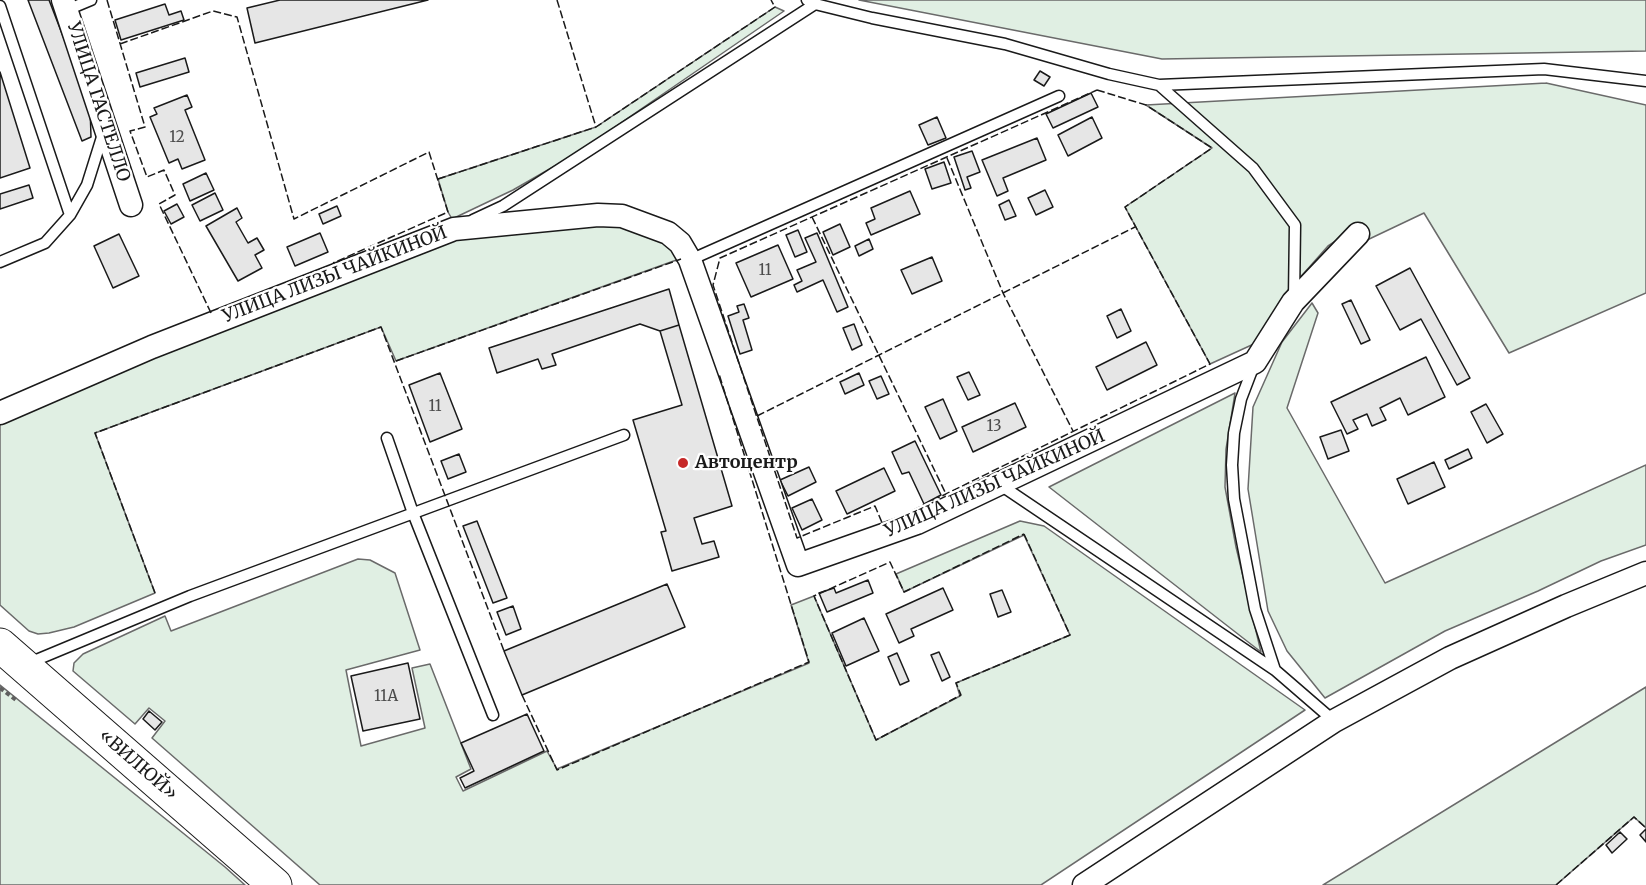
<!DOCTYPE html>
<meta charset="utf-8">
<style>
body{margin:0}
canvas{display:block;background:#fff}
</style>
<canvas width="1646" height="885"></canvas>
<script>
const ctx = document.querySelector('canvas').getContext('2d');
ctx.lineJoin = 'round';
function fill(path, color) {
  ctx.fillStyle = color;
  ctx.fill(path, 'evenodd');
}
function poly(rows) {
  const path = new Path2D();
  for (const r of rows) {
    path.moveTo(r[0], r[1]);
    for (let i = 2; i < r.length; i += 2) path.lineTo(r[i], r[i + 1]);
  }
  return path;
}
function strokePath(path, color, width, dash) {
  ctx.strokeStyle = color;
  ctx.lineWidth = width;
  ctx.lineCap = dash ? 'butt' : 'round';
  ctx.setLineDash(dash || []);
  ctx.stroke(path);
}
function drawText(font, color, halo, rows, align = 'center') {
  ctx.font = font + ' Merriweather,serif';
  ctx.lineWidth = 4.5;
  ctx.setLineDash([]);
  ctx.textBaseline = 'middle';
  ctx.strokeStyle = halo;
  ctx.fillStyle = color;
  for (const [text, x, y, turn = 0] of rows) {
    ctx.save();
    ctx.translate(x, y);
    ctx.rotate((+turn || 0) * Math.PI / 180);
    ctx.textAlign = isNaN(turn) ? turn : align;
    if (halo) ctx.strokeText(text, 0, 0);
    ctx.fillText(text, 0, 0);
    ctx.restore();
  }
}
const green = poly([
 [859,0,1646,0,1646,51,1162,59,859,0],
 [775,7,784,11,574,155,513,190,452,219,448,212,438,179,596,127,775,7],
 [1546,83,1646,105,1646,293,1509,353,1424,213,1365,241,1357,227,1328,246,1282,298,1256,343,1210,364,1125,207,1212,148,1146,105,1546,83],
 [524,224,630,224,655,236,682,258,396,361,381,327,95,433,155,593,74,627,49,633,38,634,29,631,0,605,0,421,158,353,466,236,524,224],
 [1312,303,1318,313,1287,408,1385,583,1646,465,1646,545,1601,561,1538,591,1445,631,1325,698,1287,651,1268,611,1248,489,1253,407,1282,342,1312,303],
 [1235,393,1226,449,1225,487,1236,547,1261,652,1049,487,1235,393],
 [1020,521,1044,526,1305,710,1041,885,320,885,152,738,165,721,149,708,135,724,73,671,74,663,83,654,165,616,171,631,358,559,370,560,395,573,420,650,346,670,361,746,425,728,412,668,430,664,471,769,456,777,463,791,547,751,557,769,809,663,791,605,814,596,876,740,960,696,956,683,1070,635,1024,535,904,592,896,574,1020,521],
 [0,685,225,867,245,885,0,885,0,685],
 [1646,687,1646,828,1634,817,1556,885,1323,885,1646,687]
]);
fill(green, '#e0efe3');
strokePath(green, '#6a6a6a', 1.5);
const building = poly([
 [28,0,49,0,90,106,91,137,82,141,28,0],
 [280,0,428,0,255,43,247,8,280,0],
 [165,4,169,15,181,11,184,20,121,40,115,20,165,4],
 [185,58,189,72,140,87,136,73,185,58],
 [1040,71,1050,77,1044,86,1034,80,1040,71],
 [0,72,30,168,0,178,0,72],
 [1091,93,1098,107,1053,128,1046,114,1091,93],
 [187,95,192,107,185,110,205,160,182,169,178,159,169,163,150,117,157,114,154,108,187,95],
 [937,117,946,138,928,145,919,125,937,117],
 [1092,117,1102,138,1068,156,1058,135,1092,117],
 [1037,138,1046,160,1003,178,1008,191,997,196,982,160,1037,138],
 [972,151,980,172,967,177,971,188,965,190,954,157,972,151],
 [944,162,951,183,932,189,925,169,944,162],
 [206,173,214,190,190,201,183,184,206,173],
 [29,185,33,198,0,209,0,194,29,185],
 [1045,190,1053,207,1036,215,1028,198,1045,190],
 [910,191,920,214,871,235,866,223,875,219,871,208,910,191],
 [215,193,223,210,200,221,192,205,215,193],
 [1009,200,1016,216,1005,220,999,205,1009,200],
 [177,204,184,217,171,224,164,211,177,204],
 [337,206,341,216,323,224,319,214,337,206],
 [237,208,242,218,236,222,248,243,257,238,264,250,255,255,262,268,238,281,206,226,237,208],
 [840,224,850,247,833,255,823,232,840,224],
 [798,230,807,252,795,257,786,235,798,230],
 [320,233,328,252,295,266,287,247,320,233],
 [817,233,848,307,837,312,823,280,797,292,794,285,802,281,797,270,816,262,805,238,817,233],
 [119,234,139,276,113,288,94,246,119,234],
 [869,239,873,249,859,256,855,246,869,239],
 [778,245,793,279,751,297,736,263,778,245],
 [932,257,942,281,912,294,901,270,932,257],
 [1410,268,1470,378,1457,385,1421,319,1400,330,1376,286,1410,268],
 [669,289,679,325,660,331,640,324,552,354,556,365,542,369,538,359,497,373,489,348,669,289],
 [1351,300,1370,340,1361,344,1342,304,1351,300],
 [744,304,749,318,743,320,752,350,740,354,728,316,739,312,737,306,744,304],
 [1121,309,1131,331,1117,338,1107,316,1121,309],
 [854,324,862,345,852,350,843,328,854,324],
 [679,325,732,506,694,518,702,544,714,541,719,557,672,571,661,532,666,531,633,420,682,405,660,331,679,325],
 [1146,342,1157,365,1107,390,1096,367,1146,342],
 [1426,357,1445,397,1408,415,1400,398,1380,408,1386,420,1372,426,1367,414,1353,420,1358,429,1347,434,1331,402,1426,357],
 [969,372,980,395,968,400,957,377,969,372],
 [440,373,462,429,430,442,409,385,440,373],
 [859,373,864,385,845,394,840,382,859,373],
 [881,376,889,394,877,399,869,381,881,376],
 [943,399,957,431,940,439,925,407,943,399],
 [1015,403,1026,427,973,452,962,427,1015,403],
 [1486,404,1503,434,1487,443,1471,412,1486,404],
 [1341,430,1349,451,1328,459,1320,437,1341,430],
 [915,441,941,495,924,504,909,472,902,474,892,452,915,441],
 [1468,449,1472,458,1449,469,1445,460,1468,449],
 [459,454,466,472,448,479,441,461,459,454],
 [1434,462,1445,487,1408,504,1397,479,1434,462],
 [809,467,816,482,788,496,780,480,809,467],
 [884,468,895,491,847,514,836,491,884,468],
 [812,499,822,520,802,530,792,508,812,499],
 [477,521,507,598,493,603,463,526,477,521],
 [868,580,873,593,827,612,819,593,834,588,836,593,868,580],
 [667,584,685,627,522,695,504,651,667,584],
 [943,588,953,610,911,629,914,636,899,643,886,614,943,588],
 [1002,590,1011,612,998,617,990,594,1002,590],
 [513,606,521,629,506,635,497,612,513,606],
 [864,618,879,651,846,666,832,633,864,618],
 [939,652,950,677,942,681,931,655,939,652],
 [897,653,909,681,900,685,888,657,897,653],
 [408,663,420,719,363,731,351,676,408,663],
 [149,711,162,722,155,730,143,719,149,711],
 [527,714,544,751,465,788,460,778,474,771,461,743,527,714],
 [1646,829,1646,842,1640,835,1646,829],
 [1620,832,1627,839,1612,853,1606,845,1620,832]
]);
fill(building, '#e6e6e6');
strokePath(building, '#1a1a1a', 1.5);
const lane = poly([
 [807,0,815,4,872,18,1005,44,1109,74,1159,85,1544,69,1646,81],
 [0,6,70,215],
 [67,10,91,0],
 [1159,85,1253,168,1295,225,1294,298],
 [473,220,503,206,815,4],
 [690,260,1059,96],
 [0,262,45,243,70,215,87,185,103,134],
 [1254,365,1241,399,1234,433,1232,465,1234,499,1255,609,1275,670,1334,721],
 [387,438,413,513,493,715],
 [999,484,1275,670],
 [29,663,190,596,624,435]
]);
const street = poly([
 [63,0,131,205],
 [0,413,152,347,454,229,598,215,622,216,668,233,680,243,690,260,798,565,917,523,1255,362,1293,302,1358,234],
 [1084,885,1334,721,1450,658,1566,606,1646,573]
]);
const highway = poly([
 [0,645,275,885]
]);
strokePath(lane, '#1a1a1a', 13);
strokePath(street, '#1a1a1a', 25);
strokePath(highway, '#1a1a1a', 35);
strokePath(poly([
 [0,688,16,700]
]), '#5f5f5f', 4, [4.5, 3]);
strokePath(lane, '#fff', 10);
strokePath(street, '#fff', 22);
strokePath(highway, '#fff', 33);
strokePath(poly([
 [107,0,145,127,130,131,147,177,164,170,175,195,159,204,212,315],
 [557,0,596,127],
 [120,44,213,11,237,17,294,219,429,152,448,212,333,263],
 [1097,90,1146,105,1212,148,1125,207,1210,364,883,525,875,506,797,538,713,285,720,258,1097,90],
 [947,158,1003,293,1073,431],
 [438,179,596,127,775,7,771,0],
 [812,217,946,494],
 [396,361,681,259],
 [757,416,1135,227],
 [1024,534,1070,635,956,683,961,695,876,740,814,596,890,562,904,592,1024,534],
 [155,593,95,433,381,327,504,651],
 [522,695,557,770,809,662,719,374],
 [1556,885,1634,817,1646,828]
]), '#1a1a1a', 1.5, [8, 3]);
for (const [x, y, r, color] of [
 [683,463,6,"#c62828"]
]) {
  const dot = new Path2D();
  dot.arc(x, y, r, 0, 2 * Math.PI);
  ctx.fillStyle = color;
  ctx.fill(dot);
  strokePath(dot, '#fff', 2);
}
drawText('15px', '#4d4d4d', null, [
 ["12",177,138],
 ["11",765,271],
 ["11",435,407],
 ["13",994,427],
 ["11А",386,697]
]);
drawText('18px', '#1a1a1a', '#fff', [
 ["УЛИЦА ГАСТЕЛЛО",98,102,72],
 ["УЛИЦА ЛИЗЫ ЧАЙКИНОЙ",335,275,-21],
 ["УЛИЦА ЛИЗЫ ЧАЙКИНОЙ",995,484,-24],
 ["«ВИЛЮЙ»",138,765,41]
]);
drawText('bold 18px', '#1a1a1a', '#fff', [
 ["Автоцентр",695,463]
], 'left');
</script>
